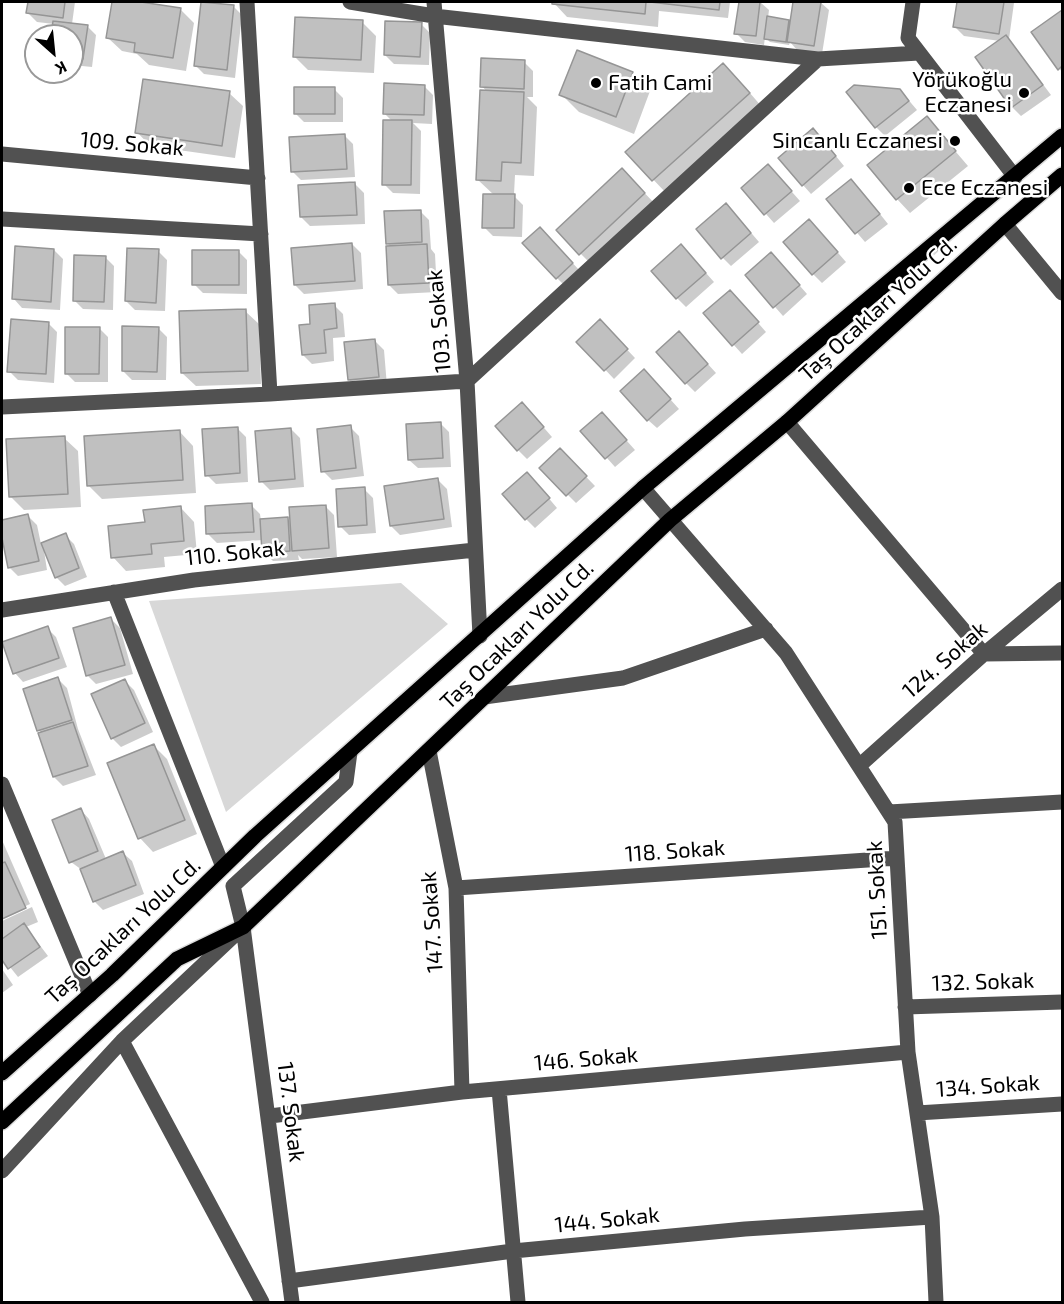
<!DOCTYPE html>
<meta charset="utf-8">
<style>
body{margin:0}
#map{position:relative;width:1064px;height:1304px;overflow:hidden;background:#fff;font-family:"Exo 2",sans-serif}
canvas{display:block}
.frame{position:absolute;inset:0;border:3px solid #000;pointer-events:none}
.north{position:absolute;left:24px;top:24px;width:60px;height:60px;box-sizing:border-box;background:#fff;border:2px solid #999;border-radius:50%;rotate:153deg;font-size:16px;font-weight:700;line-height:24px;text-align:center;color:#000}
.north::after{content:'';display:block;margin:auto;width:21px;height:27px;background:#000;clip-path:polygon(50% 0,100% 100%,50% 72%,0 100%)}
</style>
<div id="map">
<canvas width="1064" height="1304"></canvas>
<div class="frame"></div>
<div class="north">K</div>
</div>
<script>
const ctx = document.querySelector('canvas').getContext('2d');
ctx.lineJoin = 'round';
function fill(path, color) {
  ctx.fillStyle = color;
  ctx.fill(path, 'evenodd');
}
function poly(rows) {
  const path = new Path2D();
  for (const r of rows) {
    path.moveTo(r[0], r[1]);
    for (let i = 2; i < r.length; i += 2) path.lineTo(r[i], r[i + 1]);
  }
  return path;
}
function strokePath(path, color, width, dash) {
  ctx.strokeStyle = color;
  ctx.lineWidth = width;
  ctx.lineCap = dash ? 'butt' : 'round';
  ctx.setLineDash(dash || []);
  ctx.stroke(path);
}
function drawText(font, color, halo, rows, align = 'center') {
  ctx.font = font + ' "Exo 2",sans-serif';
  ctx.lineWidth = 5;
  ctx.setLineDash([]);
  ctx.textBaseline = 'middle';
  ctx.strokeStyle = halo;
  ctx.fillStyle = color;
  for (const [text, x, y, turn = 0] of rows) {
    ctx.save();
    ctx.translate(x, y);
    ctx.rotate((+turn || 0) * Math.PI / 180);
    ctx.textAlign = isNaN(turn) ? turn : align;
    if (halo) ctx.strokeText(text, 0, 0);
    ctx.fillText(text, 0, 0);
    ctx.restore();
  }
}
fill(poly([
 [401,583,448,624,226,812,149,601]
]), '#d8d8d8');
fill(poly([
 [29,2,75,2,72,24,87,26,96,35,92,67,72,65,72,36,53,36,54,24,37,22,28,13],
 [114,2,180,9,194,23,186,71,149,65,137,54,122,51,108,38],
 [553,2,730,2,728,18,659,11,658,27,567,17],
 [740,2,760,2,769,10,768,18,788,21,791,24,795,2,820,2,829,10,822,54,797,50,790,42,789,45,770,42,765,37,764,45,745,42,736,33],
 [959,2,1014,3,1009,39,1051,95,1021,116,1012,107,977,57,1000,41,964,36,955,27],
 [233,6,242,15,235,78,204,74,195,65],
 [1062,12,1062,72,1033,33],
 [362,22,376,36,374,73,308,70,294,56],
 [421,24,430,33,429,65,394,64,385,55],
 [524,62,533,71,533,97,527,97,537,107,534,176,515,175,514,194,512,194,523,205,522,237,493,236,484,227,494,195,478,180,487,92,482,86],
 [632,73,650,91,634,134,579,112,561,94],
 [737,78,762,107,667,194,627,152],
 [424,86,433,95,432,124,413,123,421,131,420,194,393,193,384,184,393,122,384,113],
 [334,89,343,98,343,122,304,122,295,113],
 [900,90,917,110,885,136,876,127],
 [229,93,243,106,235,158,150,146,137,132],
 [927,118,968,166,910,213,897,199],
 [344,135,353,144,355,177,301,180,292,171],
 [822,139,844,166,811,194,803,185],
 [777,175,800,201,774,223,743,188],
 [355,184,364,193,365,224,310,226,301,217],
 [636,184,658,207,594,267,580,253],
 [860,189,888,224,865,242,828,199],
 [420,211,429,220,431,249,435,254,437,292,398,294,389,285,391,247,387,243],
 [735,214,759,242,731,266,722,257],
 [818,230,846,262,822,283,813,274],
 [549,238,581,272,566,287,557,278],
 [352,244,361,253,363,289,304,294,295,285],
 [54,250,63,259,60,310,22,308,14,299],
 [158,251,167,260,165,311,135,310,126,301],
 [238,251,247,260,247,294,203,293,194,284],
 [690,255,714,282,686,307,677,298],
 [105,257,114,266,113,310,83,309,74,300],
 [780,263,807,294,783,316,747,275],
 [738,300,766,332,742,354,705,313],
 [334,305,343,314,345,337,333,338,334,361,312,364,303,355],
 [245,311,259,324,261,384,196,386,182,373],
 [600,321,635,358,614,379,579,342],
 [48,323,57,332,54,383,18,380,9,371],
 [99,328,108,337,108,382,75,382,66,373],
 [158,328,167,337,166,380,132,380,123,371],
 [375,341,384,350,387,386,358,389,349,380],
 [688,342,716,373,695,392,686,383],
 [653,380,679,409,657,428,648,420],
 [531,413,552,437,527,459,518,450],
 [440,423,449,432,451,467,418,468,409,460],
 [611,423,635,450,615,467,583,431],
 [350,427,359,436,364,476,332,480,323,471],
 [237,428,246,437,248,482,216,484,207,475],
 [291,429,300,438,304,487,270,490,261,481],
 [180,432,193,446,196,493,102,499,88,485],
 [64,438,78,451,81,507,24,510,10,496],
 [560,450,595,486,576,503,541,468],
 [438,480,447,489,452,527,400,535,391,526],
 [536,483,557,508,535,528,526,519],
 [364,489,373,498,376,533,349,535,340,526],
 [251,505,260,514,261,521,288,519,292,523,325,506,334,515,337,557,302,559,298,555,299,560,273,561,264,552,263,540,217,543,208,534],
 [181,508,194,522,197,554,164,557,165,567,126,571,113,557],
 [28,516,37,525,41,544,65,535,74,544,87,577,65,586,56,577,43,544,47,570,18,576,9,567,2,522],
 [111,619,120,628,133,674,96,684,87,675],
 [47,628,56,637,67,667,23,682,15,673],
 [58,679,67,688,78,729,96,775,63,786,54,777,40,734,42,734,39,730],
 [125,681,134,690,153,732,121,747,112,738],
 [153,745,167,759,197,834,153,852,140,838],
 [81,810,89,819,106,859,123,853,132,861,144,894,103,910,94,901,82,870,71,862],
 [2,840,30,904,2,917],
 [32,907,38,922,26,927,48,956,18,977,2,957,2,921],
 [2,969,13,985,2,993]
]), '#0003');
const building = poly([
 [28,2,65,2,63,18,26,13,28,2],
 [112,2,141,2,181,8,173,58,134,52,135,43,106,38,112,2],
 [201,2,234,5,227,70,194,66,201,2],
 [552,2,646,2,645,14,552,4,552,2],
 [650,2,720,2,719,10,650,2],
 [739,2,760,2,756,36,734,34,739,2],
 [793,2,821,2,814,46,787,42,793,2],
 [957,2,1004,2,999,34,953,27,957,2],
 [1062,10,1062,66,1058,70,1031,32,1062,10],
 [767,16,789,20,786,42,764,39,767,16],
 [295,17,363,20,361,60,293,57,295,17],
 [53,21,88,25,83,59,72,58,72,36,51,36,53,21],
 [385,21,422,22,420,57,384,55,385,21],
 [1006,35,1043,85,1011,108,975,57,1006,35],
 [577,50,633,72,616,117,559,95,577,50],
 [481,58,525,60,524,89,480,87,481,58],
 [723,63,750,93,652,181,625,152,723,63],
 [143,79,230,91,222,146,135,133,143,79],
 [384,83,425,85,424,115,383,114,384,83],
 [854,85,900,89,909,101,875,128,846,92,854,85],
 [294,87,335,87,335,114,294,114,294,87],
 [480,90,524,92,521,163,502,162,501,181,476,180,480,90],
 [927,116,956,151,896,200,867,165,927,116],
 [383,120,412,120,411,185,382,185,383,120],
 [813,128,836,156,802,186,778,158,813,128],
 [345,134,347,169,291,172,289,137,345,134],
 [768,164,792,191,764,215,741,188,768,164],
 [622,168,645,193,579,255,556,230,622,168],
 [851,179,880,214,855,234,826,199,851,179],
 [355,182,357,215,300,217,298,185,355,182],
 [483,194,515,194,514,228,482,228,483,194],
 [726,203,751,233,721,259,696,229,726,203],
 [421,210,422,242,386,244,384,211,421,210],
 [809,219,838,252,812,275,783,242,809,219],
 [540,227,573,263,556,279,522,243,540,227],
 [352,243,355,281,294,285,291,248,352,243],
 [427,244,429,283,388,285,386,246,427,244],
 [681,244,706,273,676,299,651,271,681,244],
 [15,246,54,249,51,302,12,299,15,246],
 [127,248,159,249,156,303,125,301,127,248],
 [192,250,239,250,239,285,192,285,192,250],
 [771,252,800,285,773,308,745,275,771,252],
 [74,255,106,256,104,302,73,301,74,255],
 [730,290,759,322,732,346,703,313,730,290],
 [335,303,337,328,324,330,326,353,302,355,299,325,310,324,309,305,335,303],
 [246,309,248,371,181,373,179,311,246,309],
 [11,319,49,322,46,374,7,372,11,319],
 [600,319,628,349,604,371,576,342,600,319],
 [122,326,159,327,157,372,122,371,122,326],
 [65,327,100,327,99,374,65,374,65,327],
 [679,331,708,364,685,384,656,352,679,331],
 [375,339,379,377,348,380,344,342,375,339],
 [644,369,671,399,647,421,620,391,644,369],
 [522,402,544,427,517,451,495,426,522,402],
 [602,412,627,440,605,459,580,431,602,412],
 [441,422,443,458,408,460,406,424,441,422],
 [351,425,356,468,321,472,317,429,351,425],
 [238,427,240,473,205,476,202,429,238,427],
 [291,428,295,479,259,482,255,431,291,428],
 [180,430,183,480,87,486,84,436,180,430],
 [65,436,68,494,9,497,6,439,65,436],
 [560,448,587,476,566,496,539,468,560,448],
 [527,472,550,498,525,520,502,494,527,472],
 [438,478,444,519,390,526,384,486,438,478],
 [365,487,367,525,338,527,336,489,365,487],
 [252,503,254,532,206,534,205,506,252,503],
 [326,505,329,548,292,551,289,507,326,505],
 [181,506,184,541,151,544,152,554,111,558,108,526,145,522,143,510,181,506],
 [28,514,39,561,8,568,2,538,2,520,28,514],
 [288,517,290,551,262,553,260,519,288,517],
 [66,533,79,568,55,578,41,543,66,533],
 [111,617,125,665,86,676,73,628,111,617],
 [48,626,59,658,13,674,2,642,48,626],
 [58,677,72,720,37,731,23,689,58,677],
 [125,679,145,723,111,739,91,694,125,679],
 [73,722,88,766,53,777,38,733,73,722],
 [154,744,185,820,138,839,107,763,154,744],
 [81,808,98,851,69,863,52,820,81,808],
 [123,851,136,885,93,902,80,869,123,851],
 [5,862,26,908,2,919,2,863,5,862],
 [24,923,40,947,8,969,2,960,2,939,24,923]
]);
fill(building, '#c0c0c0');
strokePath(building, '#959595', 1.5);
const major = poly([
 [2,1073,112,975,255,836,643,488,1062,136],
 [2,1122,177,959,243,927,670,520,787,422,1005,224,1062,175]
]);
strokePath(major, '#dbdbdb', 18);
strokePath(poly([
 [247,2,270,394],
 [350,2,434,16,818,59,919,53],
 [434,2,467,381,480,636],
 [913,2,908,38,1015,177],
 [2,154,258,178],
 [2,219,261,234],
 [1005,224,1062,293],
 [2,407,270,394,467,381,818,59],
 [787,422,984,654],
 [643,488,786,653,895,822,908,1052,932,1217,936,1302],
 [114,592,223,867],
 [2,610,194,580,475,550],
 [984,654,1062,653],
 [484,697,623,678,766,629],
 [429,751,456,888,462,1092],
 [859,766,984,654,1062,589],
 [2,784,90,995],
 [889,812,1062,802],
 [456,888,897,858],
 [905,1007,1062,1002],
 [122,1041,262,1302],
 [499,1089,518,1302],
 [917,1113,1062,1104],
 [270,1116,462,1092,908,1052],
 [2,1171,122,1041,241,929],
 [289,1281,513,1251,745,1229,932,1217],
 [292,1302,243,927,233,886,346,782,350,752]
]), '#515151', 15);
strokePath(major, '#000', 15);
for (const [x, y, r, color] of [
 [596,83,6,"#000"],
 [1024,93,6,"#000"],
 [955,141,6,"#000"],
 [909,188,6,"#000"]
]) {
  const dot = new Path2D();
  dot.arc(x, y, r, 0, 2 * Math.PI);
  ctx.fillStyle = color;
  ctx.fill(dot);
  strokePath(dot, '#fff', 2);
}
drawText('22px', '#000', '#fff', [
 ["Yörükoğlu",1012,80],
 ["Eczanesi",1012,105],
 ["Fatih Cami",608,83,"left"],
 ["Sincanlı Eczanesi",943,141],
 ["Ece Eczanesi",921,188,"left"]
], 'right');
drawText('22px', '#000', '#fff', [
 ["109. Sokak",132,144,5],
 ["Taş Ocakları Yolu Cd.",878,309,-42],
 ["103. Sokak",439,321,-95],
 ["110. Sokak",235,553,-6],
 ["Taş Ocakları Yolu Cd.",517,635,-44],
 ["124. Sokak",945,660,-41],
 ["118. Sokak",675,851,-4],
 ["151. Sokak",877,890,-93],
 ["147. Sokak",432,922,-94],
 ["Taş Ocakları Yolu Cd.",123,931,-43],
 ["132. Sokak",983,982,-2],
 ["146. Sokak",586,1059,-5],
 ["134. Sokak",988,1086,-4],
 ["137. Sokak",291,1112,83],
 ["144. Sokak",607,1220,-6]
]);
</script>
